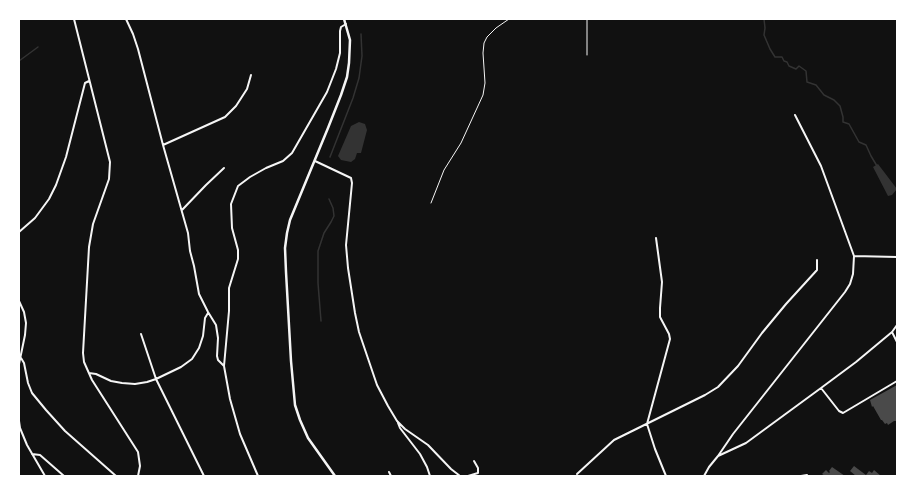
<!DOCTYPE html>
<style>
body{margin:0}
#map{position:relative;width:916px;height:495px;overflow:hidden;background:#111;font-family:Merriweather,serif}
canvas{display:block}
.frame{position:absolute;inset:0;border:20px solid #fff;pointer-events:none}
</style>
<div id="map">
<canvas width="916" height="495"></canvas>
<div class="frame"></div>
</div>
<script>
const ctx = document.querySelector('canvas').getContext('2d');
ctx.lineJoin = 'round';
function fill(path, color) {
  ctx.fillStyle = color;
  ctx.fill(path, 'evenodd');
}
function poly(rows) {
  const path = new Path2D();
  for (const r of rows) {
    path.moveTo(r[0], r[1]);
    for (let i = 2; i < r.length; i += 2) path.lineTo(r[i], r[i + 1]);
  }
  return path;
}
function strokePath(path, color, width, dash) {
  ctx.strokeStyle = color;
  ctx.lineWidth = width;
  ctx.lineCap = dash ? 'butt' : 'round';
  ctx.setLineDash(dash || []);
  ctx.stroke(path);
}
fill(poly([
 [359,122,365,124,367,130,361,153,357,153,355,159,351,162,341,160,338,156,351,126],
 [878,164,897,189,892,195,888,196,873,167]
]), '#333');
strokePath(poly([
 [764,19,765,28,764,35,770,49,775,57,782,57,784,61,787,62,789,66,796,69,799,66,806,71,807,82,816,85,824,95,834,100,840,106,843,117,843,122,849,124,859,142,866,145,871,156,877,166],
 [19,61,38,47],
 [330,157,353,98,359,78,362,56,361,34],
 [321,321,318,283,318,251,324,233,331,222,334,216,333,208,329,199]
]), '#333', 1.5);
fill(poly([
 [897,385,897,421,894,421,888,425,887,423,885,424,882,420,881,420,873,406,872,407,870,400],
 [854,466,866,475,869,471,872,473,874,470,881,476,856,476,850,471],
 [832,467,845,476,825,476,822,474,826,470,829,473,830,472,829,471]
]), '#4a4a4a');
strokePath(poly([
 [587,19,587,55],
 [431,203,444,170,461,143,483,95,485,83,483,53,484,43,487,37,496,28,509,19]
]), '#f5f5f5', 1);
strokePath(poly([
 [74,19,110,162,109,179,93,224,89,247,83,353,84,362,92,380,138,452,140,466,138,476],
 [126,19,133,34,138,49,163,145,188,233,190,251,194,266,199,294,208,312,216,325,218,338,217,356,218,360,224,366],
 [163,145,225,117,236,106,247,89,251,75],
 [315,161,351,178,352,183,346,245,348,268,355,313,359,332,377,385,388,406,397,421,405,429,428,445,451,469,460,476],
 [182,210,206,185,224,168],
 [19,232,35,218,49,199,56,185,66,157,85,83,89,81],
 [656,238,662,282,660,308,660,317,669,334,670,339,647,424,655,449,666,476],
 [854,256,897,257],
 [19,301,24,312,26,323,25,335,19,364],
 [892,332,897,342],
 [141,334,156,379,204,476],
 [21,358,24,363,28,383,32,393,46,410,65,431,116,476],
 [89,373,96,374,111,381,122,383,135,384,147,382,156,379,181,367,192,359,199,348,203,336,205,318,208,313],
 [821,388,839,411,843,413,897,381],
 [19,421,20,428,27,445,45,476],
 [398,423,400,428,420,454,427,467,430,476],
 [32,454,40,455,64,476],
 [718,456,733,434,845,292,850,284,853,274,854,256,821,166,795,115],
 [389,472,391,476],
 [577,474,614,440,705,395,718,387,738,366,762,333,786,304,817,270,817,260],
 [258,476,240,434,230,399,224,366,229,311,229,288,238,259,238,250,232,228,231,204,238,186,250,177,266,168,283,161,292,153,327,92,336,69,340,53,340,31,341,27,346,24],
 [468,476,478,473,478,468,474,461],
 [704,476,709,467,718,456,746,443,821,388,856,362,892,332,897,325],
 [801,476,807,475]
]), '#f5f5f5', 2);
strokePath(poly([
 [335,476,308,438,300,420,295,405,291,361,286,272,285,248,287,233,290,220,328,128,341,95,347,77,349,63,350,40,344,19]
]), '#f5f5f5', 2.5);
</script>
